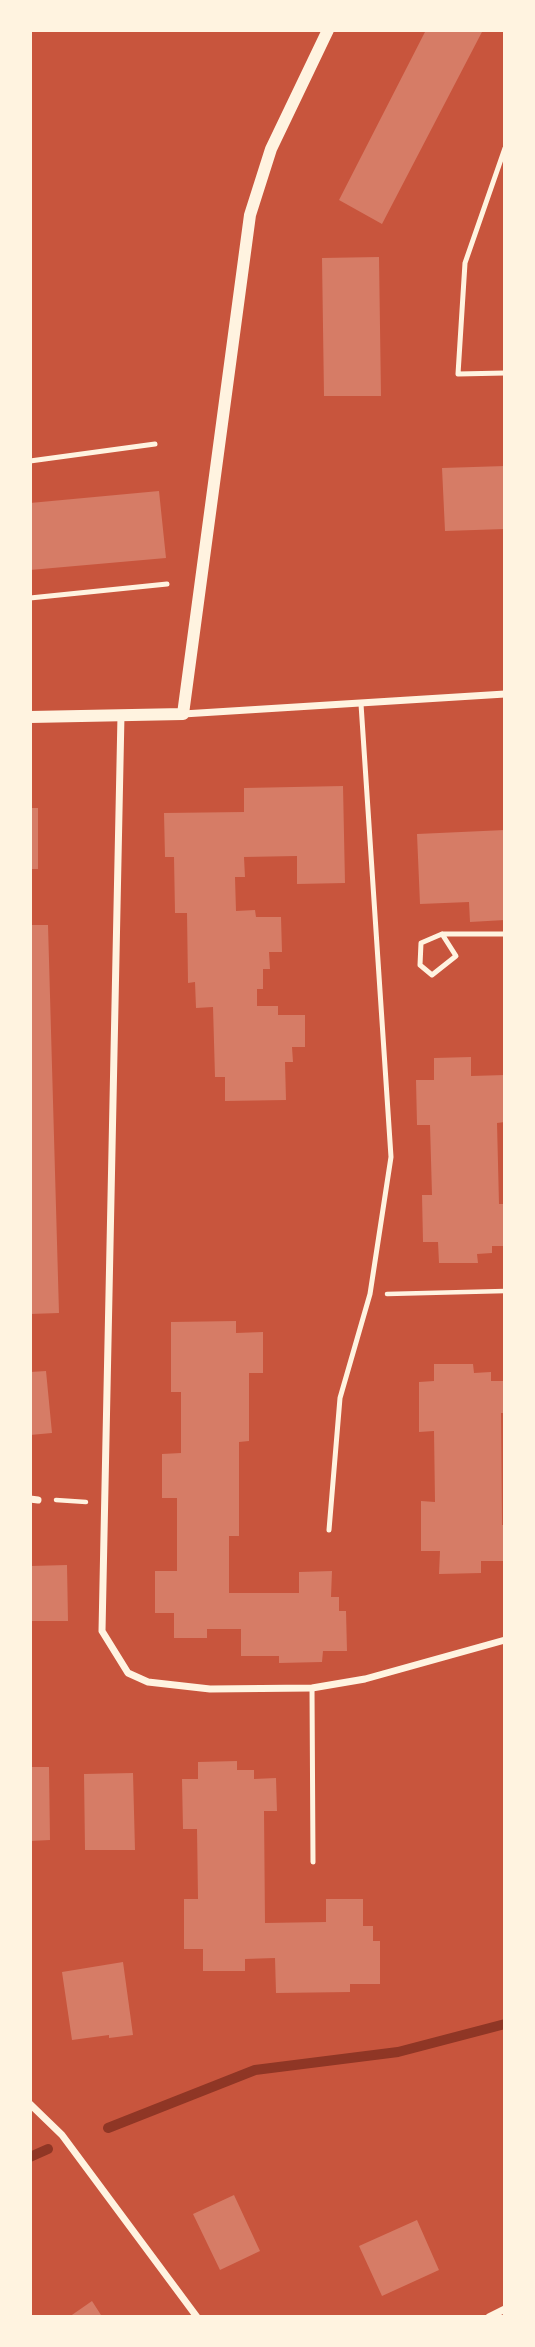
<!DOCTYPE html>
<style>
body{margin:0}
#map{position:relative;width:535px;height:2347px;overflow:hidden;background:#c8553d;font-family:"Roboto Serif",serif}
canvas{display:block}
.frame{position:absolute;inset:0;border:32px solid #fff3e0;pointer-events:none}
</style>
<div id="map">
<canvas width="535" height="2347"></canvas>
<div class="frame"></div>
</div>
<script>
const ctx = document.querySelector('canvas').getContext('2d');
ctx.lineJoin = 'round';
function poly(rows) {
  const path = new Path2D();
  for (const r of rows) {
    path.moveTo(r[0], r[1]);
    for (let i = 2; i < r.length; i += 2) path.lineTo(r[i], r[i + 1]);
  }
  return path;
}
function strokePath(path, color, width, dash) {
  ctx.strokeStyle = color;
  ctx.lineWidth = width;
  ctx.lineCap = dash ? 'butt' : 'round';
  ctx.setLineDash(dash || []);
  ctx.stroke(path);
}
function fill(path, color) {
  ctx.fillStyle = color;
  ctx.fill(path, 'evenodd');
}
strokePath(poly([
 [108,2128,255,2070,398,2052,505,2024],
 [30,2157,48,2149]
]), '#8f3625', 10);
fill(poly([
 [426,30,483,30,382,224,339,200],
 [379,257,381,396,324,396,322,258],
 [505,466,505,529,445,531,442,468],
 [159,491,166,558,30,570,30,503],
 [343,786,345,883,297,884,297,856,244,857,245,877,235,877,236,911,255,910,256,917,281,917,282,952,269,952,270,969,263,969,263,989,257,989,257,1006,278,1006,278,1015,305,1015,305,1047,292,1047,293,1062,285,1062,286,1100,225,1101,225,1077,215,1077,213,1007,196,1008,195,982,188,983,187,913,175,913,174,857,165,857,164,813,244,812,244,788],
 [30,808,38,808,38,869,30,869],
 [505,830,505,920,470,922,469,902,420,904,417,834],
 [30,925,48,925,59,1313,30,1314],
 [471,1057,471,1076,505,1075,505,1122,497,1123,499,1204,505,1204,505,1246,492,1246,492,1253,477,1254,478,1263,439,1263,438,1242,423,1242,422,1195,432,1195,430,1125,417,1125,416,1080,434,1080,434,1058],
 [236,1321,236,1333,263,1332,263,1373,249,1373,249,1441,239,1442,239,1536,229,1536,229,1593,299,1593,299,1572,332,1571,331,1597,339,1597,339,1611,346,1611,347,1651,323,1651,322,1662,279,1663,279,1656,241,1656,241,1629,207,1629,207,1638,174,1638,174,1613,155,1613,155,1571,177,1571,177,1498,162,1498,162,1454,181,1453,181,1392,171,1392,171,1322],
 [434,1364,473,1364,474,1373,491,1372,491,1381,505,1381,505,1413,501,1413,502,1525,505,1525,505,1561,481,1561,481,1573,439,1574,440,1551,421,1551,421,1501,435,1502,434,1431,419,1432,419,1382,434,1381],
 [46,1371,52,1433,30,1435,30,1372],
 [67,1565,68,1621,30,1621,30,1566],
 [237,1761,237,1770,254,1770,254,1779,276,1778,277,1811,264,1811,265,1923,326,1922,326,1899,363,1899,363,1926,373,1926,373,1941,380,1941,380,1984,350,1984,350,1992,276,1993,275,1958,245,1959,245,1971,203,1971,203,1949,184,1949,184,1899,198,1899,197,1829,183,1829,182,1779,198,1779,198,1762],
 [30,1767,49,1767,50,1840,30,1841],
 [133,1773,135,1850,85,1850,84,1774],
 [123,1962,133,2035,109,2038,109,2035,72,2040,62,1972],
 [234,2195,260,2251,220,2270,193,2214],
 [417,2220,439,2270,382,2296,359,2246],
 [92,2301,101,2315,97,2317,69,2317]
]), '#d67c66');
strokePath(poly([
 [387,1294,505,1291],
 [56,1500,86,1502]
]), '#fff3e0', 4.5);
strokePath(poly([
 [505,148,465,263,458,374,505,373],
 [30,461,155,444],
 [30,598,167,584],
 [442,934,456,956,432,975,420,965,421,943,442,934,505,934],
 [329,1530,340,1398,370,1294,391,1157,361,704],
 [312,1688,313,1862]
]), '#fff3e0', 5);
strokePath(poly([
 [183,714,505,694],
 [121,715,102,1631,128,1673,148,1682,210,1689,312,1688,365,1679,505,1640],
 [30,1499,38,1500],
 [30,2104,62,2135,197,2317],
 [489,2317,505,2309]
]), '#fff3e0', 7);
strokePath(poly([
 [30,717,183,714,250,215,271,149,328,30]
]), '#fff3e0', 12);
</script>
